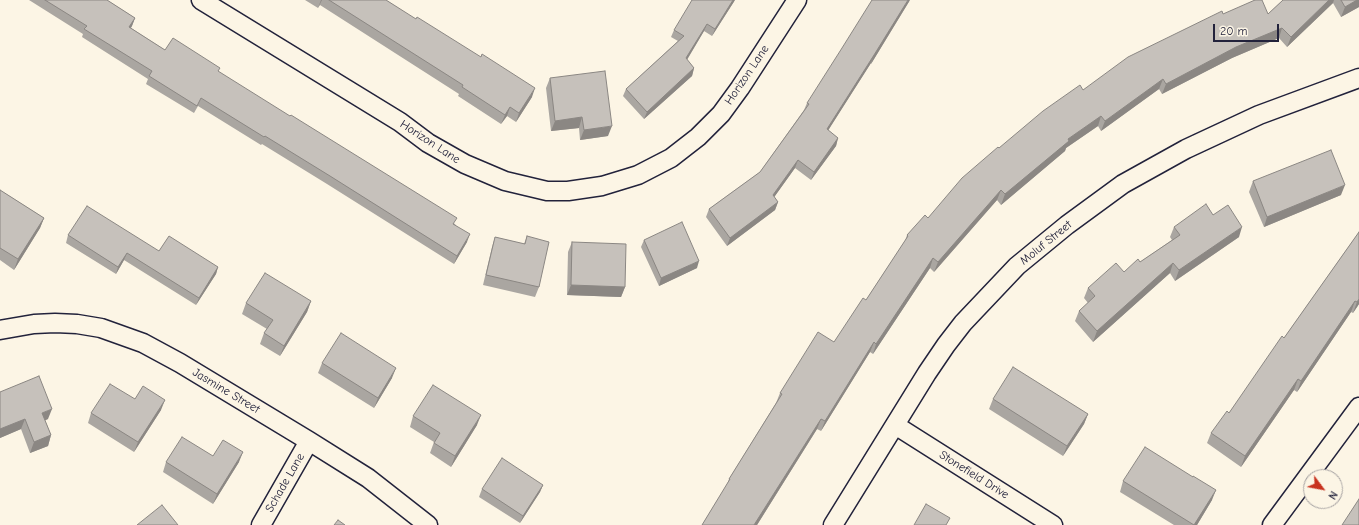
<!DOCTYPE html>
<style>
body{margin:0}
#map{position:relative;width:1359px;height:525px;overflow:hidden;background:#fcf5e5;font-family:"Comic Neue",sans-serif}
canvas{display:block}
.north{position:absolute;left:1303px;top:469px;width:40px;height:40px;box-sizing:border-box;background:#fcf5e5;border:1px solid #a5a1a1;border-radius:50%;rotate:122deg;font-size:11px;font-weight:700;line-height:16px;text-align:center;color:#22223b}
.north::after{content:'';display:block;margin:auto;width:14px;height:18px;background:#c8321e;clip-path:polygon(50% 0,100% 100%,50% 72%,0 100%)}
.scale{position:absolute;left:1213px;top:24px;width:66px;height:18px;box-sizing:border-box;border:2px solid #22223b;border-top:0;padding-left:5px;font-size:12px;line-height:14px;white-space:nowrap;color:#22223b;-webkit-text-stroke:3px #fcf5e5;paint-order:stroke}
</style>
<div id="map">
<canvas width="1359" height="525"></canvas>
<div class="north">N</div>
<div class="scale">20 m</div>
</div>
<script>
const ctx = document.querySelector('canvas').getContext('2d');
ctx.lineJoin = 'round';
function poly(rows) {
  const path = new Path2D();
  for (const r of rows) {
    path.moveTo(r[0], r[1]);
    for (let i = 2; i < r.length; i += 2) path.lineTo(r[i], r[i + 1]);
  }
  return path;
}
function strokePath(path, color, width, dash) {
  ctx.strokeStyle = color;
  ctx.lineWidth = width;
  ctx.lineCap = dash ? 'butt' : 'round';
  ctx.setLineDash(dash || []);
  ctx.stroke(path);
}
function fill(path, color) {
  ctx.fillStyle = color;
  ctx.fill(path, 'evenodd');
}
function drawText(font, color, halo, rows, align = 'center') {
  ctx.font = font + ' "Comic Neue",sans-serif';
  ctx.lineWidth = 3.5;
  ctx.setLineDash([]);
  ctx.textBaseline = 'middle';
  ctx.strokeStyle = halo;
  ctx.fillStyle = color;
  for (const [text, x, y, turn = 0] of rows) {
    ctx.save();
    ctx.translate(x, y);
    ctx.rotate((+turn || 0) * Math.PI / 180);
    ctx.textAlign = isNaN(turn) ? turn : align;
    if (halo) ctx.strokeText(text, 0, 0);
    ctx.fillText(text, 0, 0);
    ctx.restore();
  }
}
const minor = poly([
 [201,0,400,122,428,143,465,164,505,181,547,191,568,191,602,186,638,175,671,158,698,137,721,114,740,88,797,0],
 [0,330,34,324,55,323,77,324,101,328,143,343,180,363,309,441,368,478,428,525],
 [895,425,1053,525],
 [261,525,309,441],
 [833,525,927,373,946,345,963,323,1017,266,1067,225,1123,184,1186,149,1259,115,1359,78],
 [1272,525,1359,407]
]);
strokePath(minor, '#22223b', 21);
strokePath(minor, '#fcf5e5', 18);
fill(poly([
 [29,0,107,0,135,18,131,28,165,50,219,72,455,224,467,242,454,264,327,184,262,144,261,145,198,106,194,113,146,84,148,79,82,37,83,34],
 [305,0,386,0,532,97,516,122,507,116,501,124,458,96,459,94,320,5,318,8],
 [735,0,712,36,704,31,687,60,694,68,692,76,644,119,623,96,626,89,678,41,671,37,674,30],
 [910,0,871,64,871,63,828,130,838,138,836,146,811,180,795,168,774,197,778,202,775,210,727,246,706,217,709,209,760,172,804,110,807,103],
 [1283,0,1359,0,1359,7,1341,17,1333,3,1287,47,1279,38,1232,58,1162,94,1159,89,1101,131,1098,126,1066,148,1065,151,1001,205,997,200,934,272,930,268,873,354,870,352,821,431,817,429,757,525,702,525,727,485,729,479,776,403,780,393,834,342,866,300,905,241,907,235,928,218,999,148,1083,90,1223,14,1268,14],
 [550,78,608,136,580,140,579,128,551,131,546,88],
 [1253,181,1341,195,1264,227,1249,192],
 [0,190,44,218,40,228,14,270,0,260],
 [1213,215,1239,237,1175,281,1170,273,1093,342,1075,321,1079,311,1088,303,1084,298,1088,288,1124,272,1140,262,1172,240,1170,237,1174,227],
 [1359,232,1359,304,1353,313,1351,312,1297,392,1294,390,1241,467,1207,443,1211,433,1229,413,1284,338],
 [68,235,159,251,218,267,216,274,196,305,124,260,116,274,66,243],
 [527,236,539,287,535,297,483,285,492,247,495,237,524,244],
 [644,240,697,268,659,286,641,247],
 [572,242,625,287,621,297,567,295,568,252],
 [311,301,307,312,280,356,260,344,264,333,267,329,242,314,246,303],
 [322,363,392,378,374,408,318,373],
 [0,392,48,419,45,420,51,435,48,446,30,453,21,429,0,438],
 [135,399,161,410,134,452,88,423,91,413],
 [993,399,1088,414,1084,424,1063,456,989,409],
 [413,416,477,425,451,467,430,453,434,442,410,427],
 [213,456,239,462,213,504,163,472,166,462],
 [1123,481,1212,500,1197,525,1174,525,1120,492],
 [543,485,540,492,520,523,479,497,482,489]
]), '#aaa6a1');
fill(poly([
 [321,0,322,0,318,8],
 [733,0,735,0,712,36,715,29],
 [908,0,910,0,871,64,874,55],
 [1329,0,1334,0,1333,3,1287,47,1291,37],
 [1357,0,1359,0,1359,7,1341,17,1345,7],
 [135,18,132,26,126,35,129,27],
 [707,24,704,31,683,66,686,58],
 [1282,28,1279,38,1232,58,1162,94,1166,84,1236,47],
 [874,55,871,63,824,137,827,129],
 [694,68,692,76,644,119,647,112],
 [1163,79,1159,89,1101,131,1105,121],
 [535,88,532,97,516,122,519,113],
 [510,107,507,116,501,124,505,115],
 [1101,116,1098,126,1066,148,1065,151,1001,205,1005,194,1068,139],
 [582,117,579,128,551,131,555,121],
 [612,126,608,136,580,140,584,130],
 [838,138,836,146,811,180,814,172],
 [798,160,795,168,770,203,773,195],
 [1345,185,1341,195,1264,227,1267,217],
 [1001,190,997,200,934,272,938,262],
 [778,202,775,210,727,246,730,238],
 [44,218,40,228,14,270,18,259],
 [1242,227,1239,237,1175,281,1179,270],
 [470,234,467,242,454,264,457,256],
 [127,253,124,260,116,274,118,267],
 [933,258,930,268,873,354,876,344],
 [699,261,697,268,659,286,661,278],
 [1173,263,1170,273,1093,342,1097,331],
 [218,267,216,274,196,305,199,298],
 [571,285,625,287,621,297,567,295],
 [1359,299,1359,304,1353,313,1357,302],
 [311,301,307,312,280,356,284,346],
 [1355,301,1351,312,1297,392,1301,381],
 [874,342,870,352,821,431,825,421],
 [396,368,392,378,374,408,378,398],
 [1298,379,1294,390,1241,467,1245,456],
 [165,400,161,410,134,452,138,442],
 [52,409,48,419,39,423,42,413],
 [1088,414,1084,424,1063,456,1067,446],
 [481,415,477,425,451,467,455,456],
 [25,419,21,429,0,438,0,429],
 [821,419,817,429,757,525,754,525],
 [51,435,48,446,30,453,34,442],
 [243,452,239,462,213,504,217,494],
 [543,485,540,492,520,523,523,516],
 [1216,490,1212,500,1197,525,1194,525]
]), '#8b8783');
const building = poly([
 [45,0,107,0,135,18,129,27,165,50,173,38,220,68,218,71,290,116,291,115,457,218,453,224,470,234,457,256,330,176,265,136,264,137,201,98,197,106,149,76,152,71,84,29,87,26,45,0],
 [329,0,386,0,416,19,417,17,481,57,482,54,535,88,519,113,510,107,505,115,462,87,463,85,329,0],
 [692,0,733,0,715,29,707,24,686,58,694,68,647,112,626,89,684,36,674,30,692,0],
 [872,0,908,0,874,55,827,129,838,138,814,172,798,160,773,195,778,202,730,238,709,209,760,172,809,104,807,103,842,48,872,0],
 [1255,0,1262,0,1268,14,1283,0,1329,0,1291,37,1282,28,1236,47,1166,84,1163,79,1105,121,1101,116,1068,139,1069,141,1005,194,1001,190,938,262,933,258,876,344,874,342,825,421,821,419,754,525,702,525,730,479,729,479,782,394,780,393,818,332,834,342,863,298,866,300,908,236,907,235,925,215,928,218,962,178,998,147,999,148,1043,111,1080,85,1083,90,1128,57,1222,11,1223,14,1255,0],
 [1341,0,1357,0,1345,7,1341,0],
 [605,71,612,126,584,130,582,117,555,121,550,78,605,71],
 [1331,150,1345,185,1267,217,1253,181,1331,150],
 [0,190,44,218,18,259,0,248,0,190],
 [1206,204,1213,215,1228,205,1242,227,1179,270,1173,263,1097,331,1079,311,1095,296,1088,288,1116,263,1124,272,1138,259,1140,262,1180,235,1174,227,1206,204],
 [87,206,159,251,169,236,218,267,199,298,127,253,118,267,68,235,87,206],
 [682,222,699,261,661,278,644,240,682,222],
 [1359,232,1359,299,1357,302,1355,301,1301,381,1298,379,1245,456,1211,433,1227,411,1229,413,1282,336,1284,338,1359,232],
 [527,236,549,242,539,287,486,275,495,237,525,244,527,236],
 [572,242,626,244,625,287,571,285,572,242],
 [265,273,311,301,284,346,264,333,273,320,246,303,265,273],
 [341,333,396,368,378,398,322,363,341,333],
 [1013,367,1088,414,1067,446,993,399,1013,367],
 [39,376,52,409,42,413,51,435,34,442,25,419,0,429,0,392,39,376],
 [110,384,135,399,143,386,165,400,138,442,91,413,110,384],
 [433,385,481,415,455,456,434,443,440,433,413,416,433,385],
 [182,437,213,456,223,440,243,452,217,494,166,462,182,437],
 [1145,447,1193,477,1193,476,1216,490,1194,525,1123,481,1145,447],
 [502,458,543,485,523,516,482,489,502,458],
 [1359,499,1359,525,1342,525,1359,499],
 [926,504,950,518,946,525,914,525,926,504],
 [162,505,178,525,137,525,162,505],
 [338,520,345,525,334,525,338,520]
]);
fill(building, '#c6c1bb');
strokePath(building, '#8b8783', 1);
drawText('12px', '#22223b', '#fcf5e5', [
 ["Horizon Lane",747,75,-56],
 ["Horizon Lane",430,142,33],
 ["Moluf Street",1046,243,-39],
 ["Jasmine Street",226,391,31],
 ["Stonefield Drive",974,475,32],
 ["Schade Lane",285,483,-60]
]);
</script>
